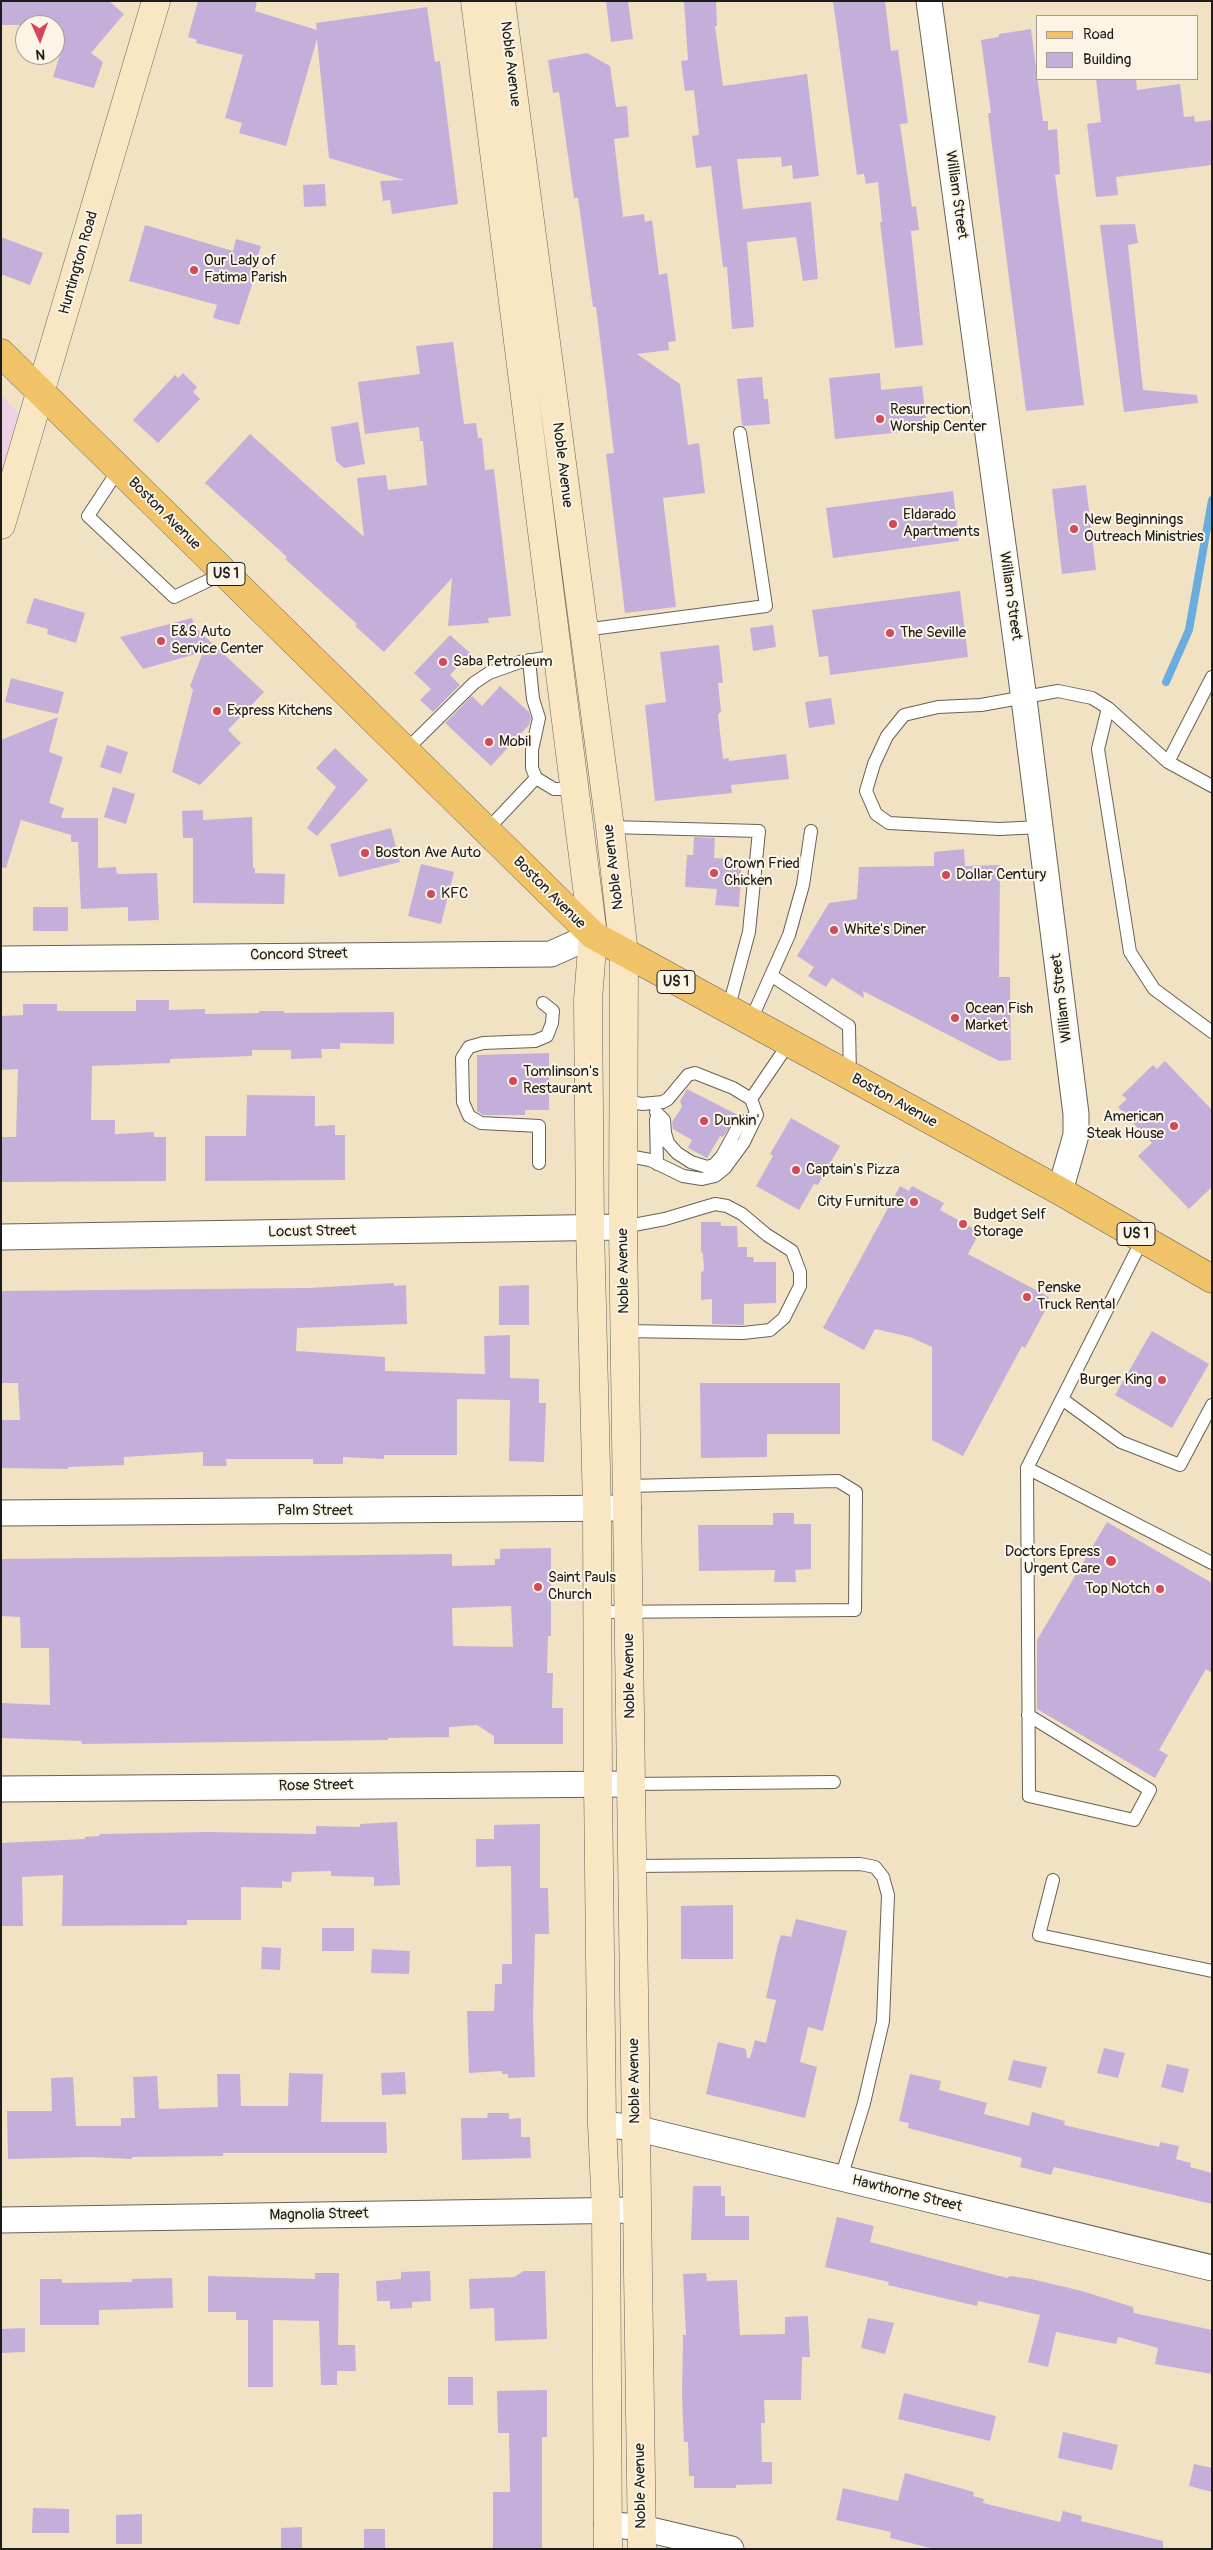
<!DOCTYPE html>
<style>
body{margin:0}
#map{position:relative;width:1213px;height:2550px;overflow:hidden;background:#f2e2c4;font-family:Pangolin,sans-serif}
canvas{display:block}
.frame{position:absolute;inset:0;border:2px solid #1c1c1c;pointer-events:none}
.legend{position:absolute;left:1036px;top:15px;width:162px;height:65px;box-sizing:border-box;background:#fcf5e5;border:1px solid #a29e95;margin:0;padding:6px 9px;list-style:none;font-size:15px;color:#1c1c1c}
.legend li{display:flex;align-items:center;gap:10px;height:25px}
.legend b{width:25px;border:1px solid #a29e95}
.north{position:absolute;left:15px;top:15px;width:50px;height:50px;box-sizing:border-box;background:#fcf5e5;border:1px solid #a29e95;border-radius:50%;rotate:178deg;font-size:14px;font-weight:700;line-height:20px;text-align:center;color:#1c1c1c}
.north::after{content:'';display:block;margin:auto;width:18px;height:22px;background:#d1495b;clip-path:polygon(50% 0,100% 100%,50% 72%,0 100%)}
</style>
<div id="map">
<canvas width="1213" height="2550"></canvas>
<div class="frame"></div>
<ul class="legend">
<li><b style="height:6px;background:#f1c369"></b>Road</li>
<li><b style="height:14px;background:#c4afda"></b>Building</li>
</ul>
<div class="north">N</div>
</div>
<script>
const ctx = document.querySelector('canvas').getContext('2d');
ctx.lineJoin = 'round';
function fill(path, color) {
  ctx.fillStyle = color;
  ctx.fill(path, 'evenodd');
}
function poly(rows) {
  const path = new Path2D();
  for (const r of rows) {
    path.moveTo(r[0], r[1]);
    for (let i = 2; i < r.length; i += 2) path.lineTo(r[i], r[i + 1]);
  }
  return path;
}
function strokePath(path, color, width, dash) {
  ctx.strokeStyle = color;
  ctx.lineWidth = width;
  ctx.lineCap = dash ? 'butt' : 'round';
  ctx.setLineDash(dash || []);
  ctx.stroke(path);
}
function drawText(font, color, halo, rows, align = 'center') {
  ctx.font = font + ' Pangolin,sans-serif';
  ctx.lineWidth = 4;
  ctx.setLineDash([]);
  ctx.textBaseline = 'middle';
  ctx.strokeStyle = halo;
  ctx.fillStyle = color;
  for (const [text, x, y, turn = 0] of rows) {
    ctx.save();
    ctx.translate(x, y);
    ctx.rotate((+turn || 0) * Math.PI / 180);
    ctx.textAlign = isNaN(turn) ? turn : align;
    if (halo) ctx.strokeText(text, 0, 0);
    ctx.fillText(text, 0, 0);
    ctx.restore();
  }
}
fill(poly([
 [1,395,16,410,18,415,1,472]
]), '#f0d0e4');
strokePath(poly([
 [1166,682,1189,630,1212,500]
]), '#69acde', 8);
fill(poly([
 [1,1,109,1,124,14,91,53,103,62,94,88,53,77,64,42,55,37,55,25,1,25],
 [198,1,257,1,255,11,317,30,316,23,427,7,435,62,440,61,458,204,392,214,390,200,383,201,380,181,404,180,329,158,317,39,286,146,239,133,242,123,225,118,243,55,196,43,197,40,188,37],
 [606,1,628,1,633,39,611,42],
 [684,1,716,1,717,26,715,26,723,86,807,74,819,176,793,179,792,165,782,167,781,157,737,159,743,209,811,202,818,279,803,281,796,237,747,242,754,327,732,329,727,267,723,267,711,166,696,168,692,136,699,135,694,90,685,91,681,61,688,60],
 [833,1,885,1,891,51,898,50,908,123,900,124,912,207,916,206,919,230,911,231,923,345,895,348,880,222,882,222,878,182,866,184,864,174,857,175],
 [1031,29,1043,121,1048,121,1048,130,1057,129,1060,174,1055,175,1084,405,1026,411,992,145,988,113,991,113,981,40,999,37,999,34],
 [587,53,610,66,616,107,627,106,629,137,614,139,623,217,644,214,645,222,652,220,659,275,667,273,676,341,668,342,669,350,637,354,680,384,688,445,699,443,705,493,663,498,676,607,625,613,606,454,614,453,596,307,593,307,578,198,574,198,559,92,553,93,548,60],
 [1096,79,1136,79,1137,90,1180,84,1184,117,1194,116,1195,122,1212,120,1212,165,1116,177,1118,195,1096,197,1087,124,1101,122],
 [325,184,326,206,304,207,303,185],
 [1135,224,1138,243,1128,245,1143,390,1197,395,1198,403,1124,412,1100,225],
 [145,225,233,251,236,239,261,246,257,259,260,260,239,325,213,318,217,305,129,281],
 [1,237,43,253,30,285,1,274],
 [453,342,464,424,476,423,478,438,482,438,485,470,494,469,511,616,488,618,489,623,448,626,452,578,384,652,355,626,357,624,285,559,287,557,205,483,250,434,364,537,357,478,386,475,388,490,427,485,423,441,420,441,419,427,365,434,358,382,420,374,416,346],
 [183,373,197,387,193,392,200,399,158,443,133,420,175,375,178,378],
 [880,373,881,390,922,386,927,426,911,428,911,431,835,439,829,378],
 [762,377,764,399,768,399,770,424,744,426,742,425,737,379],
 [358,422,365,464,344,468,336,461,331,427],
 [1086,485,1096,570,1062,574,1052,489],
 [953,491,959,541,833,558,826,508],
 [960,591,968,657,830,675,828,656,819,657,812,610],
 [34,598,85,613,76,643,47,634,48,629,26,623],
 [192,618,195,627,264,692,228,730,241,743,200,785,172,772,193,690,190,686,203,652,143,669,120,637],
 [773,625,776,647,753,651,750,628],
 [450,635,470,653,450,675,460,685,433,712,420,700,431,689,414,673],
 [719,645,723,683,718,683,721,711,718,715,723,759,729,758,729,761,786,754,789,779,731,785,732,793,655,801,645,705,666,702,660,652],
 [11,678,64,692,58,714,5,702],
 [500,686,529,712,531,718,529,725,491,766,445,723,472,696,482,706],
 [831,698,835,724,809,728,805,702],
 [58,717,49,752,63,757,49,803,64,808,61,818,98,818,98,868,116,867,117,874,157,873,159,920,128,921,128,907,81,909,78,842,71,842,71,835,21,820,6,868,1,867,1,740],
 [107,745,128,752,121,774,100,767],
 [335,748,368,780,317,836,307,828,336,787,316,768],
 [113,787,135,794,126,824,104,817],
 [203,810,203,820,252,817,253,868,255,868,255,873,285,874,284,904,193,903,193,838,183,838,182,811],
 [391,828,400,862,339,877,330,844],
 [694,837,715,838,714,858,742,860,739,907,715,905,717,889,685,887,687,855,693,855],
 [964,849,965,866,1000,865,999,977,1010,977,1011,1060,999,1061,863,991,864,998,832,978,826,987,808,976,814,967,797,956,829,903,857,899,859,867,934,866,934,852],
 [421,864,454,872,441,924,408,916],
 [33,907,68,907,68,931,33,931],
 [136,1000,169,1000,169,1010,205,1009,205,1014,259,1013,259,1011,284,1011,284,1013,394,1012,394,1044,340,1043,340,1049,321,1049,322,1058,291,1059,291,1050,252,1050,252,1056,170,1059,170,1063,92,1066,91,1120,115,1120,115,1134,154,1132,154,1137,166,1137,166,1181,1,1182,1,1137,16,1137,18,1069,1,1070,1,1016,23,1015,23,1004,57,1004,57,1011,136,1011],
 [549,1053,549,1110,525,1110,525,1115,483,1115,477,1111,477,1055],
 [1165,1061,1212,1110,1212,1187,1189,1209,1138,1156,1152,1143,1118,1107,1127,1099,1122,1095,1153,1065,1157,1069],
 [687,1089,738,1115,723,1137,720,1136,707,1158,688,1148,692,1140,673,1129,672,1122,682,1107,680,1101],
 [247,1095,315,1096,315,1126,335,1125,335,1135,345,1135,345,1180,205,1181,205,1136,246,1136],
 [791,1118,840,1146,818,1185,814,1184,799,1210,756,1186,773,1156,770,1154],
 [900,1186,909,1191,912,1186,944,1203,940,1210,980,1232,968,1254,1049,1297,1042,1310,1045,1311,1025,1348,1022,1346,963,1456,932,1440,932,1347,910,1337,875,1329,864,1350,823,1328],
 [701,1222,721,1222,721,1226,737,1226,738,1247,747,1247,747,1257,753,1257,754,1262,776,1262,776,1303,744,1304,744,1325,712,1324,712,1299,701,1300,701,1273,704,1270,703,1254,701,1251],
 [394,1283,394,1286,406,1285,407,1324,297,1328,296,1351,385,1357,385,1371,485,1374,484,1336,510,1335,510,1378,539,1379,539,1403,546,1403,544,1462,509,1461,510,1400,457,1399,457,1455,384,1455,384,1459,343,1457,343,1464,313,1464,313,1459,226,1459,227,1466,203,1466,203,1452,124,1457,124,1465,68,1467,68,1469,1,1468,1,1420,20,1420,18,1383,1,1383,1,1291,309,1288],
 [529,1285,529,1325,499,1325,499,1286],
 [1152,1331,1209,1364,1172,1428,1115,1395],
 [700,1383,840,1383,840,1434,767,1434,767,1457,701,1458],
 [773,1513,794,1513,794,1524,811,1524,811,1569,795,1570,796,1582,774,1582,775,1570,699,1571,698,1525,773,1525],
 [1107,1522,1212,1583,1212,1673,1206,1669,1159,1750,1168,1755,1155,1778,1037,1709,1037,1640],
 [551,1548,551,1636,548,1636,547,1673,553,1673,552,1708,563,1708,563,1744,494,1744,494,1736,477,1725,449,1727,449,1737,388,1738,388,1740,82,1744,81,1741,1,1738,1,1703,50,1705,49,1648,21,1648,20,1617,1,1616,1,1559,452,1554,452,1566,495,1565,495,1559,500,1559,500,1549],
 [511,1606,513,1647,453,1646,452,1608],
 [397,1822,400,1885,374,1886,374,1877,331,1876,331,1871,292,1872,291,1882,282,1881,282,1888,241,1887,241,1920,187,1920,187,1925,62,1926,63,1875,22,1877,23,1926,2,1926,1,1843,85,1839,85,1837,99,1836,100,1834,208,1832,316,1834,316,1826,360,1827,360,1824],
 [540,1824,540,1888,548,1888,549,1934,535,1934,533,2015,535,2077,508,2078,508,2074,502,2074,502,2071,469,2073,467,2011,494,2011,495,1984,502,1984,502,1964,512,1964,511,1866,476,1867,476,1839,494,1839,494,1825],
 [733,1905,733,1959,681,1959,681,1906],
 [796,1919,847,1931,823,2031,808,2027,800,2062,817,2067,805,2118,706,2094,718,2042,746,2049,747,2058,750,2058,755,2040,766,2043,776,2000,766,1998,778,1944,781,1935,791,1937],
 [322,1928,354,1928,354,1951,322,1951],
 [262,1947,281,1948,280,1970,261,1969],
 [372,1949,410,1951,409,1974,371,1973],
 [1104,2048,1125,2053,1118,2078,1097,2073],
 [1013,2060,1047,2067,1041,2088,1008,2080],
 [1167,2064,1189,2069,1183,2093,1161,2087],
 [405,2072,406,2094,382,2095,381,2073],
 [289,2073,323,2074,321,2122,386,2122,387,2153,223,2153,223,2156,132,2157,132,2159,90,2157,8,2159,7,2111,52,2111,51,2078,73,2077,76,2126,121,2126,121,2118,135,2118,133,2077,157,2076,159,2109,218,2107,217,2074,240,2074,241,2106,288,2106],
 [910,2074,941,2081,939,2090,987,2103,984,2114,1029,2126,1032,2112,1065,2121,1064,2125,1159,2147,1160,2142,1179,2146,1176,2159,1191,2163,1190,2167,1212,2173,1212,2204,1054,2167,1051,2175,1020,2167,1022,2158,908,2128,909,2123,899,2121],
 [488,2113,509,2113,509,2119,521,2118,521,2137,530,2137,531,2158,462,2160,461,2118,487,2118],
 [693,2186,721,2186,721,2196,725,2196,725,2216,749,2216,749,2240,691,2240],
 [837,2217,874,2226,870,2242,1007,2278,1010,2276,1031,2279,1082,2291,1133,2307,1134,2313,1212,2330,1212,2374,1155,2364,1158,2348,1118,2337,1116,2344,1056,2332,1048,2367,1028,2362,1040,2315,978,2301,977,2306,888,2285,889,2282,825,2267],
 [430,2271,431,2301,412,2302,412,2308,390,2309,390,2301,377,2301,376,2281,401,2279,401,2272],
 [524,2271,545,2271,547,2339,495,2341,494,2308,470,2309,469,2279,514,2277],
 [315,2273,339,2273,338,2345,355,2345,356,2371,337,2371,337,2385,321,2385,319,2321,273,2320,273,2387,248,2387,248,2320,236,2320,236,2312,208,2312,208,2276,315,2279],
 [706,2273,707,2281,737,2280,740,2335,785,2334,785,2317,808,2316,810,2357,802,2357,801,2400,764,2400,765,2423,761,2423,762,2462,772,2462,772,2484,736,2485,736,2488,694,2488,694,2476,689,2476,688,2442,684,2442,682,2396,683,2335,686,2335,683,2274],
 [172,2278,173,2308,99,2310,99,2325,40,2325,40,2279,62,2279,62,2283,132,2282,132,2279],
 [868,2318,894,2323,885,2354,861,2348],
 [25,2328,25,2352,1,2353,1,2329],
 [448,2377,473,2377,473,2405,448,2405],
 [547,2390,547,2437,542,2437,542,2549,493,2549,493,2492,510,2492,509,2433,498,2433,497,2391],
 [904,2393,996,2416,990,2441,898,2419],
 [1063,2432,1118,2445,1112,2470,1058,2458],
 [1194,2464,1212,2468,1212,2492,1189,2486],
 [905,2473,974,2492,973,2496,984,2499,983,2503,1060,2522,1063,2511,1082,2516,1081,2521,1163,2541,1163,2549,935,2549,890,2538,891,2532,836,2520,843,2488,898,2501],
 [33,2508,69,2509,69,2533,32,2533],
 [142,2514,142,2544,116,2544,116,2515],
 [302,2527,302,2549,281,2549,281,2528],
 [364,2529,385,2529,385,2549,364,2549]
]), '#c4afda');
const service = poly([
 [119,469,88,516,174,597,224,573],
 [584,630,766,606,740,433],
 [529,660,533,699,539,718,532,750,532,768,536,778,554,789,574,789],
 [405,751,474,683,489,673,520,662,558,656],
 [1168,762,1212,677],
 [1212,786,1168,762,1108,708,1098,749,1130,952,1154,989,1212,1032],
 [610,827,759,831,749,932,728,1010],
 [1041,827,999,829,889,823,876,814,866,791,874,764,887,736,904,715,938,707,981,705,1058,691,1092,698,1108,708],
 [486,831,536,778],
 [772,976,849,1026,850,1077],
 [750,1022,789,935,803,885,811,831],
 [751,1099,789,1043],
 [656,1112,664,1120,665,1133,668,1143,677,1153,691,1162,707,1167,714,1165,722,1156,739,1125,757,1115],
 [656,1119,657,1164],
 [623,1155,650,1160,683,1176,702,1179,715,1176,725,1168,744,1142,757,1115,751,1099,733,1088,695,1073,688,1075,668,1099,663,1102,642,1104,623,1100],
 [539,1163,539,1126,481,1123,469,1116,463,1102,462,1058,469,1047,483,1043,535,1041,547,1036,552,1023,553,1011,543,1003],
 [623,1227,665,1219,715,1204,727,1206,742,1214,767,1235,792,1251,800,1272,800,1286,784,1318,770,1330,743,1333,625,1331],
 [1062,1399,1121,1442,1180,1465,1212,1405],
 [1027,1468,1143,1238],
 [597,1612,855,1610,856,1492,838,1481,628,1486],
 [1028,1715,1150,1790,1134,1820,1029,1796,1027,1468,1212,1563],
 [631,1784,834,1782],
 [632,1866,860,1864,875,1867,883,1877,888,1895,883,2021,864,2103,841,2178],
 [1053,1880,1039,1935,1212,1971]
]);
const minor = poly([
 [929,1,1024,699,1076,1114,1076,1135,1060,1191],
 [1,959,551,954,593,935],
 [1,1237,623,1227],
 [1,1513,628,1508],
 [1,1789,631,1784],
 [602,2124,635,2128,1212,2268],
 [1,2220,637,2210],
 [607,2524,642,2528,731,2549]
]);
const secondary = poly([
 [475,1,593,935,588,1000,590,1227,597,1508,598,1784,602,2124,606,2210,608,2549],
 [501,1,610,827,624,954,623,1227,642,2549],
 [1,525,156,1]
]);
const primary = poly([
 [1,353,593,935,1060,1191,1212,1279]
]);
strokePath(service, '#676157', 14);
strokePath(minor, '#676157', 27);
strokePath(secondary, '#676157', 29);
strokePath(primary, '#676157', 29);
strokePath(service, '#fff', 12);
strokePath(minor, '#fff', 25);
strokePath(secondary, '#f9e7c3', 28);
strokePath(primary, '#f1c369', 28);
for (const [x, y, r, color] of [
 [194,270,5,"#d1495b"],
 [880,419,5,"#d1495b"],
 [893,524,5,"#d1495b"],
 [1074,529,5,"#d1495b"],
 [890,633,5,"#d1495b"],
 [161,641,5,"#d1495b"],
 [443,662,5,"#d1495b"],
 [217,711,5,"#d1495b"],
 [489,742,5,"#d1495b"],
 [365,853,5,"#d1495b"],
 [714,873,5,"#d1495b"],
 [946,875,5,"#d1495b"],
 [431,894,5,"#d1495b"],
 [834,930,5,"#d1495b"],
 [955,1018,5,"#d1495b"],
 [513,1081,5,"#d1495b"],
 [704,1121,5,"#d1495b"],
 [1174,1126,5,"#d1495b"],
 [796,1170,5,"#d1495b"],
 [914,1202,5,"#d1495b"],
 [963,1224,5,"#d1495b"],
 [1027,1297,5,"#d1495b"],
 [1162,1380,5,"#d1495b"],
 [1111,1561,6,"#d1495b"],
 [538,1587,5,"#d1495b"],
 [1160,1589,5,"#d1495b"]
]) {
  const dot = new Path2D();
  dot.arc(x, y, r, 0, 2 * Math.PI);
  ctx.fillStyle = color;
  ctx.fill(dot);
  strokePath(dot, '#fcf5e5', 2);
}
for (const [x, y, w] of [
 [226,574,38],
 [676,982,38],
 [1136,1234,38]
]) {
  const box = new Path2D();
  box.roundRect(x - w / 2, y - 11.5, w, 23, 4);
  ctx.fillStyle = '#fcf5e5';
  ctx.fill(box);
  strokePath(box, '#1c1c1c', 1);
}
drawText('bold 14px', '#1c1c1c', null, [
 ["US 1",226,574],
 ["US 1",676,982],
 ["US 1",1136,1234]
]);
drawText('15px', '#1c1c1c', '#fcf5e5', [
 ["Noble Avenue",510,64,83],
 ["William Street",956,195,82],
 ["Huntington Road",79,263,-74],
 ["Noble Avenue",562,465,83],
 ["Boston Avenue",164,514,45],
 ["William Street",1010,596,82],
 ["Noble Avenue",614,867,-97],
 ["Boston Avenue",549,893,45],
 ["Concord Street",299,955,-1],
 ["William Street",1062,998,-97],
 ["Boston Avenue",894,1101,29],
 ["Locust Street",312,1232,-1],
 ["Noble Avenue",624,1271,-91],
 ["Palm Street",315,1511],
 ["Noble Avenue",630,1676,-91],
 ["Rose Street",316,1786,-1],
 ["Noble Avenue",635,2081,-91],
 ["Hawthorne Street",907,2194,14],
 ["Magnolia Street",319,2215,-1],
 ["Noble Avenue",641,2486,-91]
]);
drawText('15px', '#1c1c1c', '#fcf5e5', [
 ["Our Lady of",204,261],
 ["Fatima Parish",204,278],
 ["Resurrection",890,410],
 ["Worship Center",890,427],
 ["Eldarado",903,515],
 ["Apartments",903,532],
 ["New Beginnings",1084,520],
 ["Outreach Ministries",1084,537],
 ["E&S Auto",171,632],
 ["Service Center",171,649],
 ["The Seville",900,633],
 ["Saba Petroleum",453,662],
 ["Express Kitchens",227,711],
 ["Mobil",499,742],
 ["Boston Ave Auto",375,853],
 ["Crown Fried",724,864],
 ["Chicken",724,881],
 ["Dollar Century",956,875],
 ["KFC",441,894],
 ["White's Diner",844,930],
 ["Ocean Fish",965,1009],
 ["Market",965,1026],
 ["Tomlinson's",523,1072],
 ["Restaurant",523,1089],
 ["American",1164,1117,"right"],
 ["Steak House",1164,1134,"right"],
 ["Dunkin'",714,1121],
 ["Captain's Pizza",806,1170],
 ["City Furniture",904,1202,"right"],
 ["Budget Self",973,1215],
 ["Storage",973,1232],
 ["Penske",1037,1288],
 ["Truck Rental",1037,1305],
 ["Burger King",1152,1380,"right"],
 ["Doctors Epress",1100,1552,"right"],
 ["Urgent Care",1100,1569,"right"],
 ["Saint Pauls",548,1578],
 ["Church",548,1595],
 ["Top Notch",1150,1589,"right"]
], 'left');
</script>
